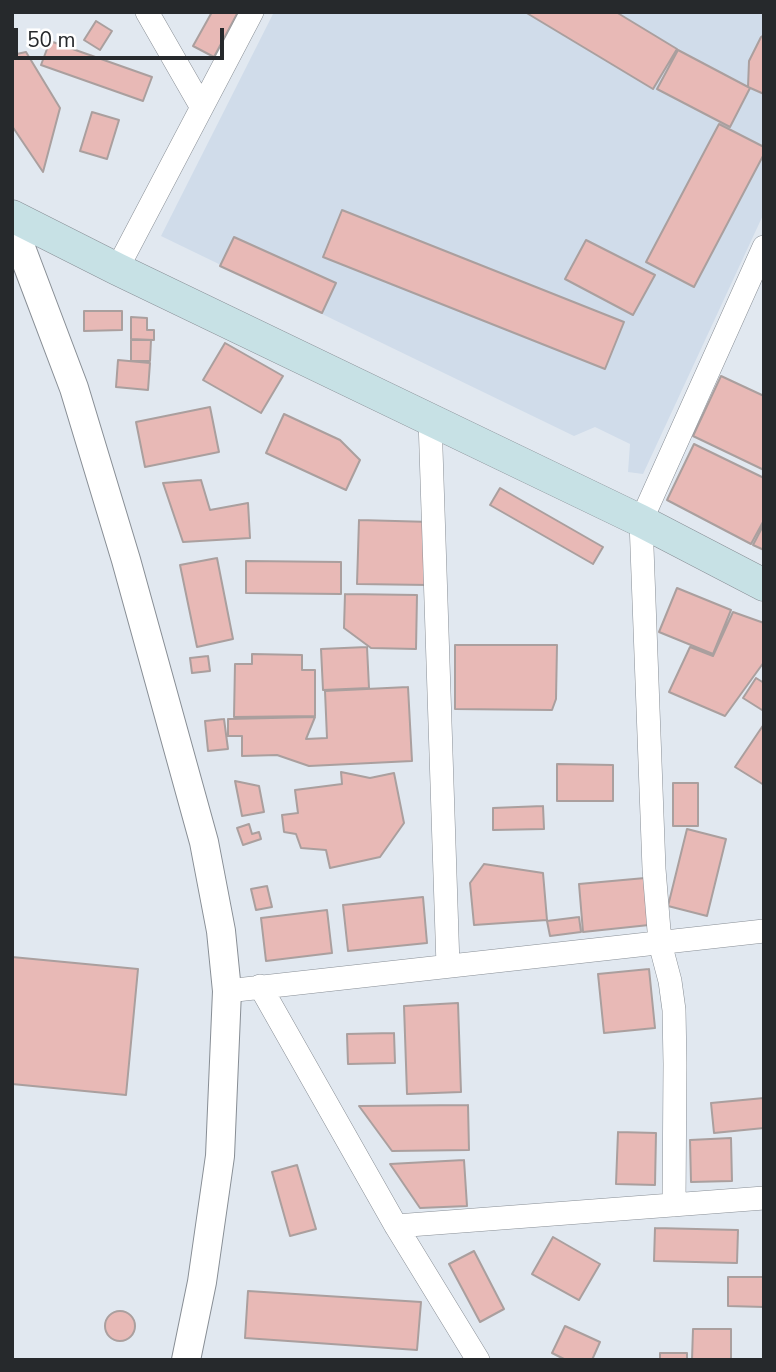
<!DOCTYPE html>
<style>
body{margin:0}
#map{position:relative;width:776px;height:1372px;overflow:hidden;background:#e1e8f0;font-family:"Nunito Sans",sans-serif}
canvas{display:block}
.frame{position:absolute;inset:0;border:14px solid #26292c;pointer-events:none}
.scale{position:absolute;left:14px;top:28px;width:210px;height:32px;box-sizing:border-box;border:4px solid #26292c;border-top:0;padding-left:9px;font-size:21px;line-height:24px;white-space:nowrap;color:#26292c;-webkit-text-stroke:5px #fff;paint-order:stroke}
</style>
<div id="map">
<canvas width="776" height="1372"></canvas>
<div class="frame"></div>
<div class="scale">50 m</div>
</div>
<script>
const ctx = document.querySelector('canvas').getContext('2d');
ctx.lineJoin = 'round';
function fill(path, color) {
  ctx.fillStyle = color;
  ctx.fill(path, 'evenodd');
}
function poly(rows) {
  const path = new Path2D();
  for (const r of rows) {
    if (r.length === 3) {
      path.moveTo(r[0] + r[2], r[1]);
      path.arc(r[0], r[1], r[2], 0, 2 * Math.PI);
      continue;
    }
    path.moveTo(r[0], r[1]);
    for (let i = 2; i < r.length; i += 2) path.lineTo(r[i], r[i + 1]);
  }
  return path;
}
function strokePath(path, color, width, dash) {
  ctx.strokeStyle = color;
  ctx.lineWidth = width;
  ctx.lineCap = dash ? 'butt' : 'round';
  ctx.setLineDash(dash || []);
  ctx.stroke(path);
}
fill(poly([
 [274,12,764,12,764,213,643,474,628,472,630,444,595,427,574,436,161,236]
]), '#d0dcea');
const building = poly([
 [212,12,238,12,214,57,193,46,212,12],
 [525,12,616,12,677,49,653,89,525,12],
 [96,21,112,31,100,50,84,40,96,21],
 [764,35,764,94,748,87,749,61,761,37,764,35],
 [50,41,152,77,143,101,41,65,50,41],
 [678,50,750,88,730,127,657,89,678,50],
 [26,52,60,108,43,172,12,126,12,55,26,52],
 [92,112,119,120,107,159,80,151,92,112],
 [719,124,764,147,764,154,694,287,646,262,719,124],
 [342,210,624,322,605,369,323,257,342,210],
 [234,237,336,283,322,313,220,266,234,237],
 [586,240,655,275,633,315,565,279,586,240],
 [84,311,122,311,122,330,84,331,84,311],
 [131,317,147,318,147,330,154,330,154,340,131,339,131,317],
 [131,340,151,340,150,361,131,361,131,340],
 [225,343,283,376,261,413,203,380,225,343],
 [118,360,150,363,148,390,116,387,118,360],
 [721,376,764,396,764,470,693,436,721,376],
 [210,407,219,452,145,467,136,422,210,407],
 [284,414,340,440,360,460,346,490,266,453,284,414],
 [694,444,764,478,764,520,751,544,667,500,694,444],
 [201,480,210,510,248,503,250,538,183,542,163,483,201,480],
 [500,488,603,547,593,564,490,505,500,488],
 [359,520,431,522,429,585,357,584,359,520],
 [764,524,764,550,753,545,764,524],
 [217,558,233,639,197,647,180,565,217,558],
 [246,561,341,562,341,594,246,593,246,561],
 [677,588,731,610,713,654,659,632,677,588],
 [345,594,417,595,416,649,371,648,344,628,345,594],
 [733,612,764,623,764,662,725,716,669,692,690,647,713,656,733,612],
 [455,645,557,645,556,699,552,710,455,709,455,645],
 [367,647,369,688,323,690,321,649,367,647],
 [252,654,302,655,302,670,315,670,315,716,234,717,235,664,252,664,252,654],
 [208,656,210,671,192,673,190,658,208,656],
 [756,678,764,683,764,707,762,710,743,698,756,678],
 [408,687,412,761,309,766,277,755,242,756,242,736,228,736,228,719,315,717,306,739,327,738,325,691,408,687],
 [224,719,228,749,208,751,205,721,224,719],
 [764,724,764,785,735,767,764,724],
 [557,764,613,765,613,801,557,801,557,764],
 [341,772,370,778,394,773,404,823,380,857,330,868,326,850,301,848,296,834,284,832,282,815,298,813,295,790,342,784,341,772],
 [235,781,259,786,264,812,242,816,235,781],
 [673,783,698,783,698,826,673,826,673,783],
 [543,806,544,829,493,830,493,808,543,806],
 [249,824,252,834,259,832,261,839,243,845,237,828,249,824],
 [687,829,726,839,707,916,668,906,687,829],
 [484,864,543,873,547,920,474,925,470,883,484,864],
 [645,878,649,925,583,932,579,884,645,878],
 [267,886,272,907,256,910,251,889,267,886],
 [423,897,427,943,348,951,343,905,423,897],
 [327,910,332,953,266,961,261,918,327,910],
 [579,917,581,932,550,936,547,921,579,917],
 [12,957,138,969,126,1095,12,1084,12,957],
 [649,969,655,1028,604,1033,598,974,649,969],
 [458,1003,461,1092,407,1094,404,1006,458,1003],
 [394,1033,395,1063,348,1064,347,1034,394,1033],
 [764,1098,764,1128,714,1133,711,1103,764,1098],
 [468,1105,469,1150,392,1151,359,1106,468,1105],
 [618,1132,656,1133,655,1185,616,1184,618,1132],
 [731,1138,732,1181,691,1182,690,1140,731,1138],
 [464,1160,467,1206,420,1208,390,1164,464,1160],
 [297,1165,316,1229,290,1236,272,1172,297,1165],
 [655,1228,738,1230,737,1263,654,1261,655,1228],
 [553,1237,600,1264,579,1300,532,1274,553,1237],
 [474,1251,504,1309,480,1322,449,1264,474,1251],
 [728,1277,764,1277,764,1307,728,1306,728,1277],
 [248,1291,421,1302,417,1350,245,1338,248,1291],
 [120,1326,15],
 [565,1326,600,1342,592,1360,566,1360,552,1353,565,1326],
 [693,1329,731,1329,731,1360,692,1360,693,1329],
 [660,1353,687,1353,687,1360,660,1360,660,1353]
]);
fill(building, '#e8b9b6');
strokePath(building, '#aa9f9e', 2);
const minor = poly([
 [147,12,201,106],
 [117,269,252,12],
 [430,419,448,966],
 [260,986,396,1226,478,1360],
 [227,991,764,931],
 [674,1205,675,1064,674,1010,670,981,660,943,654,869,641,521,764,247],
 [396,1226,764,1198]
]);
const tertiary = poly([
 [12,224,74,388,126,560,204,842,221,931,227,991,220,1156,202,1282,186,1360]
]);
const secondary = poly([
 [12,216,117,269,641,521,764,585]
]);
strokePath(minor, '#888e95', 24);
strokePath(tertiary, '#888e95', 30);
strokePath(secondary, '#888e95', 33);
strokePath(minor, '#fff', 23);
strokePath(tertiary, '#fff', 28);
strokePath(secondary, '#c7e1e5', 32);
</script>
